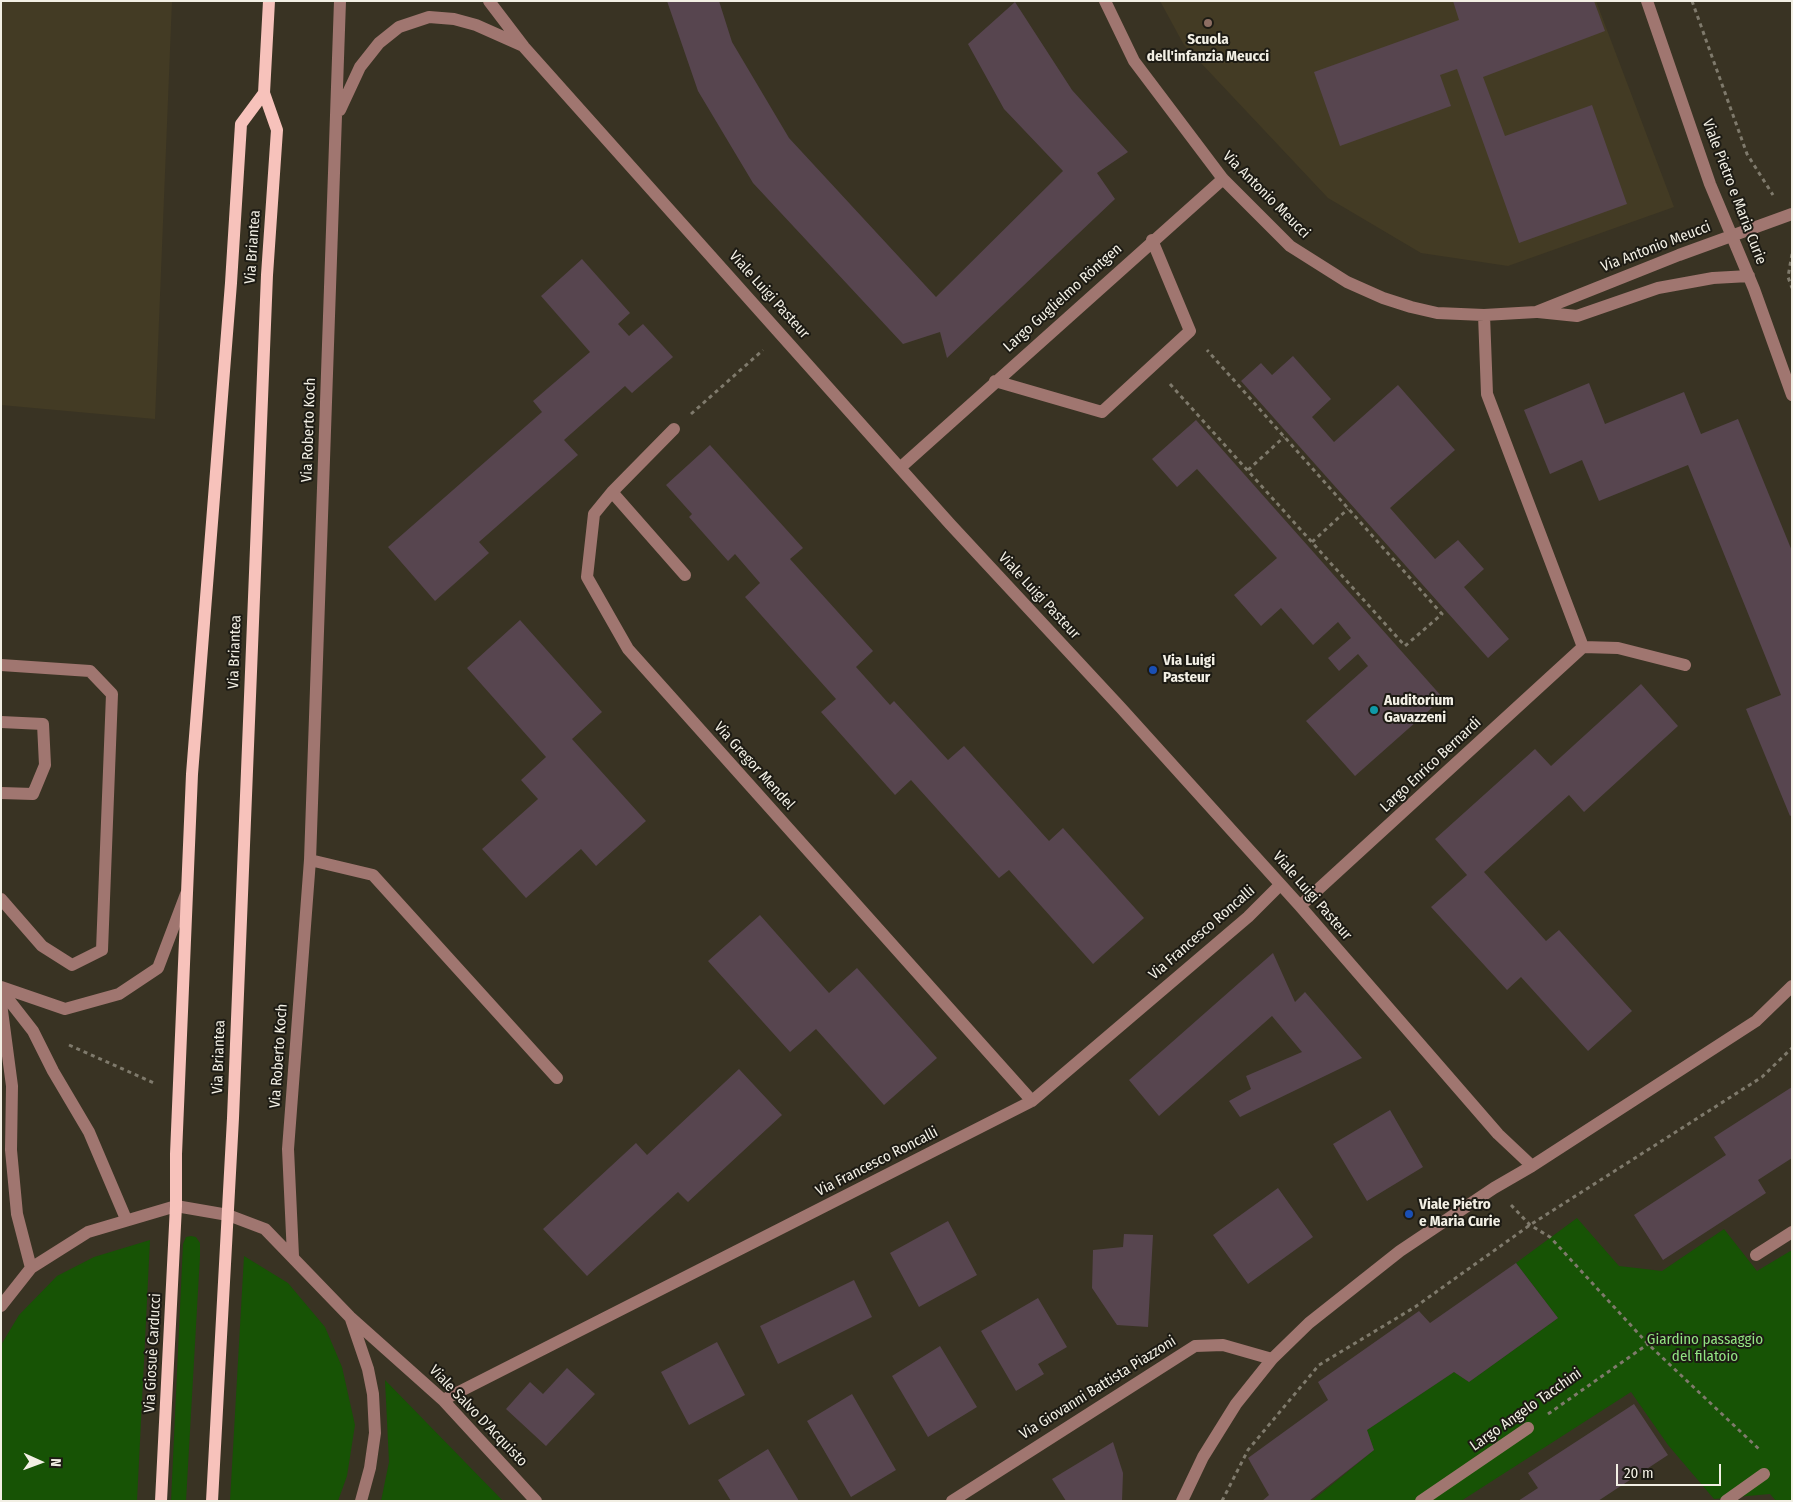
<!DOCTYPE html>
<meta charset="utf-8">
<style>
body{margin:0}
#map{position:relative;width:1793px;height:1502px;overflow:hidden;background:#393323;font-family:"Fira Sans Condensed",sans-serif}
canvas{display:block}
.frame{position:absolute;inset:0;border:2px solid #f2efe4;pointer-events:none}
.north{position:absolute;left:15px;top:1437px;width:50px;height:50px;-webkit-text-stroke:4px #1d1b14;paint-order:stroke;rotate:92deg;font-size:14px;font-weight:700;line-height:20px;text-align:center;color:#f2efe4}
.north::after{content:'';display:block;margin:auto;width:18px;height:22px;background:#f2efe4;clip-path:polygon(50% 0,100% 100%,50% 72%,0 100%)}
.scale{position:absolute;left:1616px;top:1464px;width:105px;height:22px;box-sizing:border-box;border:2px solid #f2efe4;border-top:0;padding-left:6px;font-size:15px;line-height:18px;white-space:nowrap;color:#f2efe4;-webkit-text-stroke:4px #1d1b14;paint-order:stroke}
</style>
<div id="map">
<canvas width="1793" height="1502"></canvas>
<div class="frame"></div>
<div class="north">N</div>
<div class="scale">20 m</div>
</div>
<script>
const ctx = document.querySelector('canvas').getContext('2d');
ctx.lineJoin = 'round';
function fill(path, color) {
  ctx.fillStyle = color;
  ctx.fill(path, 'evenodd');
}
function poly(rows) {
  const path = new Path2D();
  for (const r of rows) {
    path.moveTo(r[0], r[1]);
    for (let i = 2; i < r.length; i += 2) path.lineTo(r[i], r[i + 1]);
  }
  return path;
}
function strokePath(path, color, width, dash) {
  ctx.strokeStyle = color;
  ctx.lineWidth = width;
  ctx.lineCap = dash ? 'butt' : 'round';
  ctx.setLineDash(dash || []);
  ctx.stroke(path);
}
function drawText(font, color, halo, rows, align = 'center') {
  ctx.font = font + ' "Fira Sans Condensed",sans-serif';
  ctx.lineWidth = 4;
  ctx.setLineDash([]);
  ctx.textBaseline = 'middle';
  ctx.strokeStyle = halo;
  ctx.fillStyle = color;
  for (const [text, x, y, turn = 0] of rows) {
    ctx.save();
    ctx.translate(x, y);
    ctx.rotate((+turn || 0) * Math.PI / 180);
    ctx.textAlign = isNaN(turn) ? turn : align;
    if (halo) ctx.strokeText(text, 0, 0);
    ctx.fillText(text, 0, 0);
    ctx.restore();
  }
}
fill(poly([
 [1,1,172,1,155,419,1,405],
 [1160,1,1596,1,1674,207,1508,266,1421,253,1328,198,1184,45]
]), '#433b24');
fill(poly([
 [1577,1218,1619,1266,1662,1271,1724,1229,1757,1271,1792,1250,1792,1501,1776,1501,1770,1494,1714,1499,1668,1445,1631,1392,1461,1501,1312,1501,1374,1450,1367,1430,1454,1372,1469,1382,1558,1318,1516,1263],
 [191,1236,196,1237,200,1243,200,1256,186,1501,171,1501,183,1244,186,1237],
 [150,1240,137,1501,1,1501,1,1345,19,1315,57,1276,94,1257],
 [244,1256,288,1283,325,1327,342,1367,355,1425,347,1476,338,1501,230,1501],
 [385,1380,503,1501,381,1501,389,1462]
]), '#175305');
fill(poly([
 [667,1,719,1,732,42,789,138,936,297,1063,171,1004,109,968,44,1015,2,1072,90,1128,152,1097,173,1115,199,947,358,940,332,903,344,753,183,698,91],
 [1453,1,1594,1,1605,31,1483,77,1505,136,1592,105,1627,204,1519,243,1457,69,1440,75,1451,106,1340,146,1314,72,1459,20],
 [582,259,630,313,618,324,629,336,643,324,673,357,632,393,625,386,564,440,578,455,479,542,489,553,435,601,388,547,542,412,533,401,590,352,541,296],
 [1293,356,1331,399,1312,417,1334,442,1398,385,1455,450,1390,508,1435,559,1458,540,1484,569,1464,587,1509,639,1488,658,1241,381,1261,363,1272,375],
 [1589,383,1605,424,1684,392,1701,434,1738,419,1792,551,1792,815,1790,816,1746,709,1781,695,1688,465,1599,501,1582,460,1550,474,1524,410],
 [1196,420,1443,698,1355,776,1306,721,1368,666,1358,654,1339,671,1328,658,1351,638,1338,622,1313,645,1281,608,1261,626,1234,595,1277,558,1197,469,1177,487,1152,459],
 [710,445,803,548,790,559,873,651,856,667,890,705,894,701,948,760,964,746,1049,841,1063,828,1144,918,1093,964,1009,870,999,878,911,780,895,795,821,712,836,699,745,597,760,583,735,554,728,561,689,517,692,514,666,485],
 [520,620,602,712,572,739,646,821,596,866,581,849,526,898,482,849,538,799,521,780,546,757,467,668],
 [1641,684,1678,726,1584,812,1569,795,1484,872,1546,941,1559,930,1632,1011,1588,1051,1521,977,1507,990,1431,907,1467,875,1435,839,1535,749,1551,766],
 [760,915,829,993,857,968,937,1058,884,1105,816,1029,790,1052,708,961],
 [1273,953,1295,1002,1305,992,1362,1058,1240,1117,1229,1101,1251,1089,1246,1076,1302,1052,1272,1016,1159,1116,1129,1080],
 [739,1069,782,1115,688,1202,678,1192,587,1276,543,1229,636,1143,647,1155],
 [1792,1087,1792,1158,1758,1180,1766,1193,1663,1260,1634,1215,1726,1155,1714,1137],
 [1390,1110,1423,1167,1367,1201,1333,1144],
 [1278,1188,1313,1237,1248,1284,1213,1235],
 [948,1221,977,1275,919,1307,890,1253],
 [1124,1234,1153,1235,1148,1327,1117,1325,1092,1288,1093,1250,1123,1247],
 [1516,1263,1558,1318,1469,1382,1454,1372,1367,1430,1374,1450,1309,1501,1262,1501,1269,1495,1248,1458,1328,1400,1318,1382,1419,1311,1430,1323],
 [854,1280,872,1317,778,1364,760,1326],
 [1038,1298,1067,1347,1038,1364,1044,1374,1016,1391,981,1331],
 [717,1342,745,1395,689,1425,661,1372],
 [940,1346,977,1407,928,1437,892,1376],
 [567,1368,595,1394,546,1446,506,1409,530,1382,543,1394],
 [852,1394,896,1470,851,1497,807,1421],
 [1634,1404,1668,1455,1598,1501,1518,1501,1538,1488,1528,1473],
 [1113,1442,1123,1473,1122,1501,1066,1501,1052,1479],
 [768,1449,799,1501,731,1501,718,1480]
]), '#57454f');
strokePath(poly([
 [1692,1,1747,154,1773,195],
 [1792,254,1788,277,1792,288],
 [1170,384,1405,646,1442,614,1207,350],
 [691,414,763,350],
 [1248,470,1284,437],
 [1312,542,1348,509],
 [69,1045,154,1083],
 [1511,1205,1530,1225,1550,1237,1648,1344,1761,1451],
 [1548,1414,1648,1344],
 [1222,1501,1248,1450,1319,1365,1415,1307,1530,1225,1762,1077,1792,1048]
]), '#7f7a6c', 3, [4, 4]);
strokePath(poly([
 [489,1,524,47,950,524,1121,708,1300,906,1498,1134,1532,1166],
 [1105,1,1134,61,1223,179,1290,246,1347,282,1383,298,1411,307,1437,313,1484,315,1536,312,1679,255,1792,214],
 [1647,1,1710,184,1754,289,1792,395],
 [340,110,360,67,379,43,399,27,429,17,454,19,476,25,521,45],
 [1538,312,1577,316,1658,288,1713,278,1749,276],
 [1484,315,1487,394,1583,647],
 [995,381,1102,412,1190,331,1152,240],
 [674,429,612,492,594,514,587,577,628,649,1032,1101],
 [901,467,1223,179],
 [612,492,685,575],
 [1,665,90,671,112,694,102,950,72,965,42,946,1,899],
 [1,722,43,724,45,765,33,794,1,793],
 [310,860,373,875,557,1078],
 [1300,906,1583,647,1618,648,1685,665],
 [1,987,65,1009,119,994,158,968,186,894],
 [1,990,33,1031,53,1071,89,1132,126,1219],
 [1,1003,12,1086,11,1150,17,1214,31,1268],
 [1756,1255,1792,1232],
 [293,1256,288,1149,310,860,340,1],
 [1,1306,31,1268,88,1232,176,1206,228,1215,265,1229,350,1317,443,1400,536,1501],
 [351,1319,368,1369,373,1394,375,1433,370,1468,361,1501],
 [443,1400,1032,1101,1248,917,1280,885],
 [952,1501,1195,1346,1223,1345,1272,1359],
 [1182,1501,1203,1457,1236,1404,1272,1359,1309,1323,1400,1251,1494,1188,1532,1166,1756,1021,1792,986],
 [1421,1501,1528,1428],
 [1726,1501,1764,1474]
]), '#a07670', 12);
strokePath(poly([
 [161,1501,176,1206,176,1154,192,774,231,283,241,124,264,93],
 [212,1501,233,1118,267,275,277,130,264,93,269,1]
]), '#f7c2bb', 12);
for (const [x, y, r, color] of [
 [1208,23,5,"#8d6e63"],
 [1153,670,5,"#1a4fb4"],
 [1374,710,5,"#0f9aa8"],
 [1409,1214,5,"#1a4fb4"]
]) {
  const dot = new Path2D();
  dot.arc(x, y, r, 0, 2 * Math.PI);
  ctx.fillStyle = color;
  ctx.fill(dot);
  strokePath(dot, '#1d1b14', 2);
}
drawText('bold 15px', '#f2efe4', '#1d1b14', [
 ["Scuola",1208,40,"center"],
 ["dell'infanzia Meucci",1208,57,"center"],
 ["Via Luigi",1163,661],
 ["Pasteur",1163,678],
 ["Auditorium",1384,701],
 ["Gavazzeni",1384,718],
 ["Viale Pietro",1419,1205],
 ["e Maria Curie",1419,1222]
], 'left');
drawText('15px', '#f2efe4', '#1d1b14', [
 ["Viale Pietro e Maria Curie",1734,192,69],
 ["Via Antonio Meucci",1266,195,45],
 ["Via Briantea",253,247,-86],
 ["Via Antonio Meucci",1656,247,-21],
 ["Viale Luigi Pasteur",769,295,48],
 ["Largo Guglielmo Röntgen",1063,298,-42],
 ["Via Roberto Koch",309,430,-88],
 ["Viale Luigi Pasteur",1039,596,47],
 ["Via Briantea",235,652,-88],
 ["Largo Enrico Bernardi",1431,765,-43],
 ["Via Gregor Mendel",754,766,48],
 ["Viale Luigi Pasteur",1312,896,49],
 ["Via Francesco Roncalli",1202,933,-41],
 ["Via Roberto Koch",279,1056,-86],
 ["Via Briantea",219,1057,-88],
 ["Via Francesco Roncalli",877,1162,-27],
 ["Via Giosuè Carducci",153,1353,-87],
 ["Via Giovanni Battista Piazzoni",1098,1388,-32],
 ["Largo Angelo Tacchini",1526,1410,-35],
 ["Viale Salvo D'Acquisto",478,1416,46]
]);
drawText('15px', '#92e382', '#1d1b14', [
 ["Giardino passaggio",1705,1340],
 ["del filatoio",1705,1357]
]);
</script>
